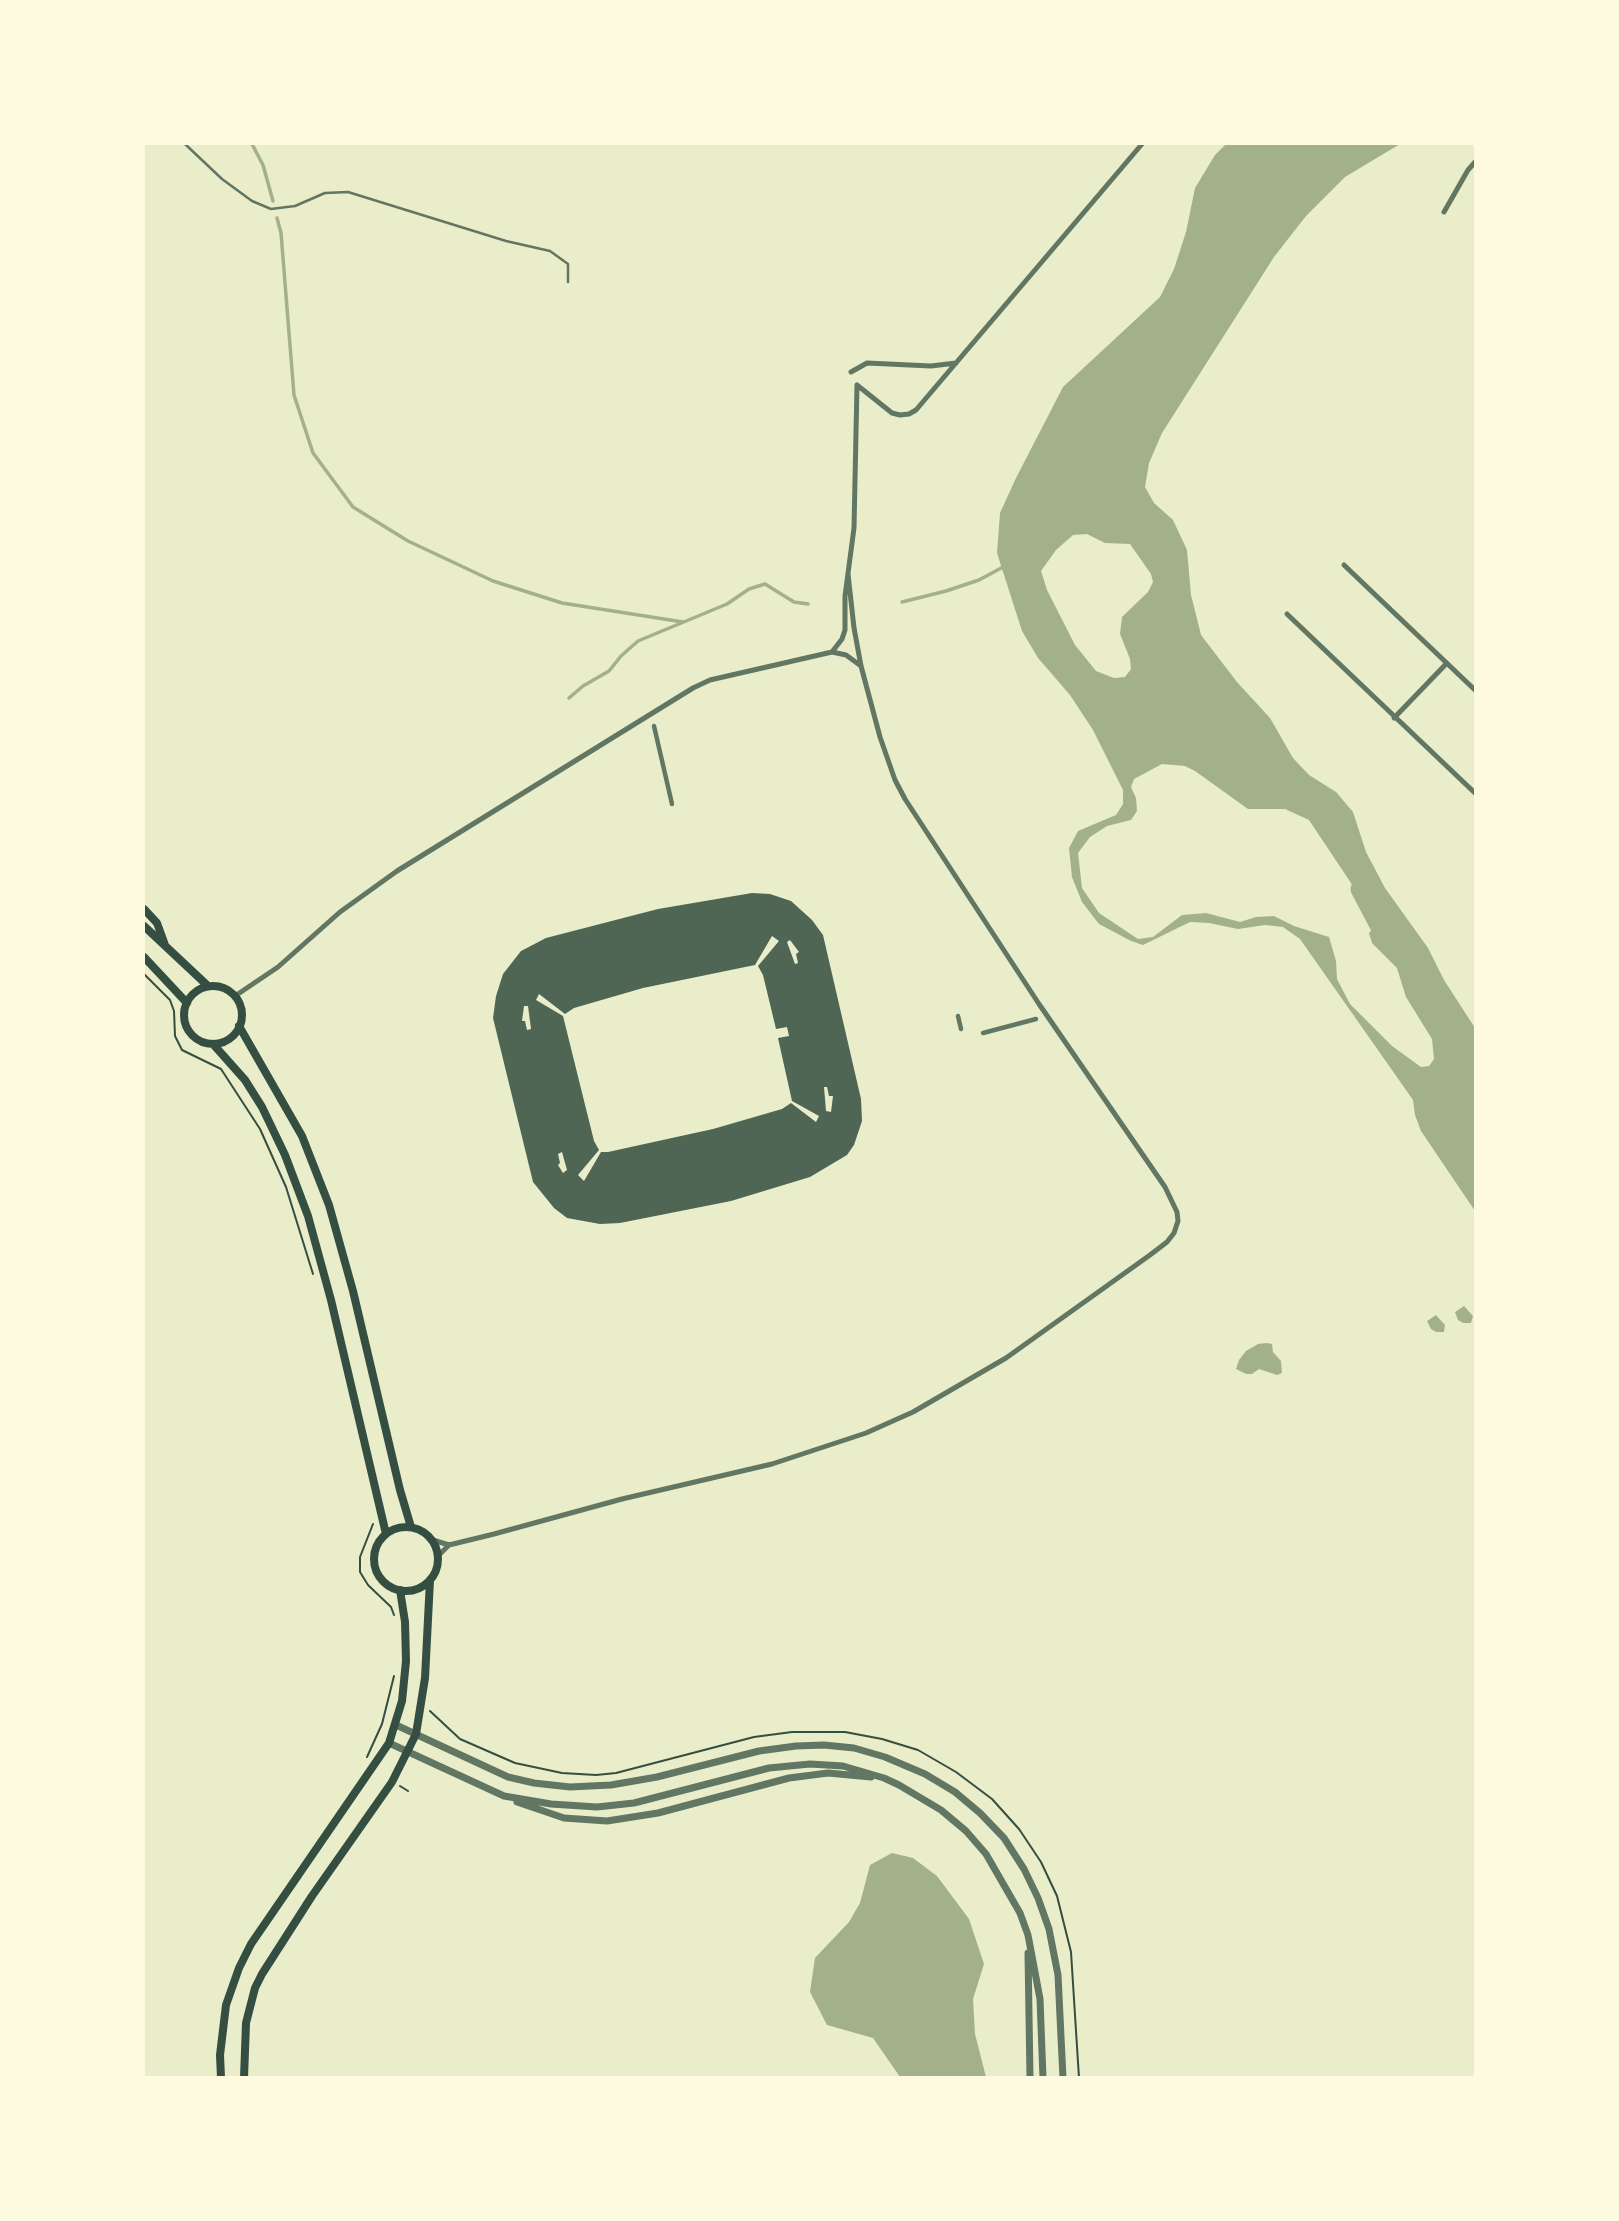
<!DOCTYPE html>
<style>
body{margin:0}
#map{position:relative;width:1619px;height:2221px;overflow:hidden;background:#e9edc9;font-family:"Varela Round",sans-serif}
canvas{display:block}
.frame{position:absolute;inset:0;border:145px solid #fefae0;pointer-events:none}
</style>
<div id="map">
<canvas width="1619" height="2221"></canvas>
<div class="frame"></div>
</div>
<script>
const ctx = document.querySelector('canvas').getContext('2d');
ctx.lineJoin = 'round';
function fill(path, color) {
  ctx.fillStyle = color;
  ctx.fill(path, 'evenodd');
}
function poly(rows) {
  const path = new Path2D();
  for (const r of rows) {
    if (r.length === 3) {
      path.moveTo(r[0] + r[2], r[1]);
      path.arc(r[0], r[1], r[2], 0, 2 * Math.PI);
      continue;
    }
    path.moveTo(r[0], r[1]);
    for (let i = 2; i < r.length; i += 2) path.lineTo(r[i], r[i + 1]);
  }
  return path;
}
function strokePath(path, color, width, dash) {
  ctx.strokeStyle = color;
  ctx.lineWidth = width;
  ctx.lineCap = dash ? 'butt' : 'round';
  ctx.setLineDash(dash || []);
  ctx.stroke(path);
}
fill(poly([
 [1226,144,1400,144,1345,177,1306,216,1274,257,1162,433,1149,463,1145,487,1154,503,1173,520,1187,550,1191,595,1201,635,1237,682,1270,718,1293,758,1309,775,1336,792,1353,812,1366,852,1385,888,1428,948,1444,980,1475,1028,1475,1211,1421,1131,1415,1115,1413,1100,1300,939,1283,927,1265,925,1238,929,1209,923,1190,922,1143,945,1131,941,1099,924,1082,902,1072,877,1069,848,1078,831,1116,815,1123,804,1123,790,1093,730,1070,695,1038,658,1022,631,997,553,1000,513,1016,478,1063,387,1160,297,1174,269,1186,232,1195,188,1215,155],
 [1087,534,1105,543,1130,544,1151,574,1153,582,1148,592,1122,617,1120,634,1130,659,1131,669,1125,677,1114,678,1096,671,1075,645,1047,590,1041,571,1056,550,1073,535],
 [1162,764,1185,766,1195,771,1248,809,1285,809,1309,820,1353,886,1358,900,1365,910,1375,915,1378,924,1369,933,1372,943,1397,968,1406,997,1432,1039,1434,1059,1429,1066,1421,1067,1392,1046,1350,1004,1337,979,1336,961,1329,937,1294,926,1274,916,1256,917,1240,922,1206,913,1182,915,1153,937,1138,939,1099,913,1082,888,1078,853,1090,837,1107,826,1131,820,1137,811,1136,798,1131,787,1134,779],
 [1464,1306,1473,1316,1471,1323,1463,1323,1458,1320,1455,1312],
 [1436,1315,1445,1325,1444,1332,1436,1332,1431,1329,1427,1321],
 [1266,1343,1272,1344,1273,1352,1281,1361,1282,1373,1277,1375,1259,1369,1252,1374,1246,1374,1236,1369,1239,1360,1246,1351,1258,1344],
 [892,1853,913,1858,937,1876,969,1919,984,1964,973,1999,975,2034,986,2077,900,2077,873,2038,827,2025,810,1992,815,1958,849,1922,860,1903,870,1865]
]), '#a3b18a');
strokePath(poly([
 [252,144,263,165,273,201],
 [277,218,281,233,294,395,313,453,353,507,408,541,493,581,562,603,683,622],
 [902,602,946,591,979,580,1005,566],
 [569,698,583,686,609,671,621,656,638,641,727,604,749,589,765,584,794,602,808,604]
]), '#a3b18a', 3.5);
strokePath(poly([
 [1360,889,1390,946]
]), '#a3b18a', 19);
fill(poly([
 [752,893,770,894,791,901,812,920,823,935,861,1099,862,1121,854,1145,847,1155,810,1177,731,1201,620,1223,600,1224,567,1218,554,1208,533,1182,493,1018,496,996,503,974,521,951,546,938,658,909],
 [772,936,779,941,758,966,763,975,776,1029,787,1027,789,1036,778,1038,792,1101,819,1116,816,1122,791,1103,782,1109,713,1129,608,1152,601,1152,584,1181,578,1175,599,1150,594,1141,563,1016,536,1000,539,994,565,1014,574,1008,643,988,755,965],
 [790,940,799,952,796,954,798,963,795,964,787,942],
 [524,1006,528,1006,531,1029,527,1030,525,1021,522,1021],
 [824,1087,827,1087,829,1096,833,1096,831,1112,826,1111],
 [562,1152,567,1170,563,1173,558,1165,560,1163,558,1154]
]), '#4f6655');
strokePath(poly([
 [144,974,170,1000,174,1011,175,1036,182,1050,221,1069,260,1129,286,1187,313,1274],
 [373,1524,360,1557,360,1572,368,1585,391,1607,394,1615],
 [430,1711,460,1739,515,1763,562,1773,596,1775,616,1773,754,1737,792,1732,845,1732,882,1739,918,1750,956,1772,992,1799,1019,1829,1041,1862,1057,1896,1071,1952,1079,2078],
 [367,1757,382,1724,394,1676],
 [400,1786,408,1791]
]), '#344e41', 2);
strokePath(poly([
 [185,144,222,179,252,201,271,209,295,206,325,193,348,192,506,241,550,251,568,264,568,282]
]), '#617663', 2.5);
strokePath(poly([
 [654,726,672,804],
 [958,1016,961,1029],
 [983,1033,1036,1019]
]), '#617663', 4.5);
strokePath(poly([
 [1444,212,1468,170,1476,161],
 [851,372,867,363,931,366,956,363],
 [857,385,892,413,900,415,909,414,916,410,1142,144],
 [1344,565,1476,691],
 [1287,614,1476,794],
 [832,652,842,639,845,630,845,596,854,528,857,385],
 [1394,718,1446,664],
 [235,996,278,967,340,912,397,871,693,688,710,680,832,652,846,655,861,666],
 [433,1540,449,1545,494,1534,622,1499,772,1464,866,1433,913,1412,1006,1358,1150,1255,1167,1242,1174,1233,1178,1221,1177,1212,1165,1187,1039,1004,905,799,895,780,880,737,861,666,854,628,848,574],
 [438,1556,449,1545]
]), '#617663', 5);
strokePath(poly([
 [396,1725,508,1777,534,1783,570,1787,611,1785,657,1777,759,1751,796,1746,824,1745,854,1748,885,1757,925,1774,955,1792,980,1813,1004,1838,1024,1869,1038,1898,1049,1929,1058,1975,1063,2078],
 [389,1743,504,1796,551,1804,597,1807,634,1803,769,1768,810,1764,843,1766,884,1778,899,1785,941,1810,966,1831,986,1854,1020,1913,1028,1935,1040,1999,1043,2078],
 [517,1802,564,1818,607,1821,658,1813,789,1778,828,1773,871,1777],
 [1028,1953,1030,2078]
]), '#617663', 7);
strokePath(poly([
 [144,909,157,923,165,945],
 [144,926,208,986],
 [144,957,187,1003],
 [213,1015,29],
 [239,1026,302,1136,329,1205,353,1291,400,1490,411,1527],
 [213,1044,245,1080,262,1107,285,1155,308,1216,331,1300,386,1534],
 [406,1559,32],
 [221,2078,220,2055,226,2005,239,1968,251,1944,389,1743,402,1701,406,1661,405,1622,400,1590],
 [244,2078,246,2023,255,1988,262,1974,312,1896,392,1782,416,1734,425,1678,430,1580]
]), '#344e41', 8);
</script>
